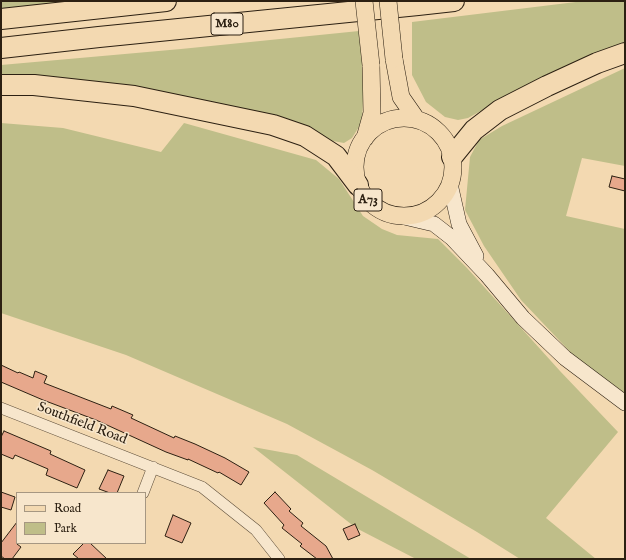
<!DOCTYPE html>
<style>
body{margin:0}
#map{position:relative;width:626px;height:560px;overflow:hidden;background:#f3d9b1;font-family:"IM FELL English",serif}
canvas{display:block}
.frame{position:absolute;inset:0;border:2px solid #2c2012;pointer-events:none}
.legend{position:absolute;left:16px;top:492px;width:130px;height:52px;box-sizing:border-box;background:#f7e6cc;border:1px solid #a69782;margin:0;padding:5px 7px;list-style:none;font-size:12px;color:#2c2012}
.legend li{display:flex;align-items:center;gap:8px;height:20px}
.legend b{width:20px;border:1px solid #a69782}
</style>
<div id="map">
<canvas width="626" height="560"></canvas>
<div class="frame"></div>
<ul class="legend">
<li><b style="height:5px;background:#f3d9b1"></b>Road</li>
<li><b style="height:11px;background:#bfbe89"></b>Park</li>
</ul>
</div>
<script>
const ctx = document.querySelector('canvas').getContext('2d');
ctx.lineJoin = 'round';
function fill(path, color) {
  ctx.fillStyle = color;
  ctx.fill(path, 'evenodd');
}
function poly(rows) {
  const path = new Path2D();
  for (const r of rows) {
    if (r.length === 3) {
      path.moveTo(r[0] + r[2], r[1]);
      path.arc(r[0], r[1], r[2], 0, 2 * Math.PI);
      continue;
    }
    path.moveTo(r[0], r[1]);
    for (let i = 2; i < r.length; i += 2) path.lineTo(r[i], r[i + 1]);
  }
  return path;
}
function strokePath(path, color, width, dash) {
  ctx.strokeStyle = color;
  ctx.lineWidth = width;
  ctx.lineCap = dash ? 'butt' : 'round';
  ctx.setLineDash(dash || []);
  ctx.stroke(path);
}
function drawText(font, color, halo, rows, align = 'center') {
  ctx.font = font + ' "IM FELL English",serif';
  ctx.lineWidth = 3;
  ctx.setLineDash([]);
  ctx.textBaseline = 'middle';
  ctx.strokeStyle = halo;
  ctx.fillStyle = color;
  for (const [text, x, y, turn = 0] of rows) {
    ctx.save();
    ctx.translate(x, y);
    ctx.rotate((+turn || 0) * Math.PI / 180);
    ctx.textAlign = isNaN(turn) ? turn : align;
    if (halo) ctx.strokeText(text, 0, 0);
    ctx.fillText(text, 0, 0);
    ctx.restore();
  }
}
fill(poly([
 [1,1,72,1,1,10],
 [584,1,625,1,625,45,530,84,468,118,458,120,445,117,426,102,412,75,412,22],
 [359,31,364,80,362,122,352,138,344,143,333,141,312,132,1,78,1,65,181,49],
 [625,68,625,166,582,158,566,216,625,229,625,393,575,357,521,300,484,246,465,210,470,157,479,140,502,126],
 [1,123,63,128,161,152,184,123,316,160,339,179,363,216,382,229,397,235,438,239,467,268,560,371,618,432,546,518,596,559,520,559,477,532,372,470,287,424,126,355,1,313],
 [253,447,297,455,471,559,416,559,356,528]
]), '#bfbe89');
const building = poly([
 [612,176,625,179,625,191,609,187,612,176],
 [1,365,18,373,19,372,33,378,35,371,47,376,44,383,111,409,112,406,133,415,131,418,174,438,175,436,195,444,225,458,249,472,241,485,219,472,218,473,188,459,188,460,166,452,96,420,43,400,1,382,1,365],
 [4,431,51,451,50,454,85,470,77,488,46,475,48,469,15,455,13,459,1,454,1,437,4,431],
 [108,470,124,476,117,493,110,493,99,489,108,470],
 [1,492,15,497,11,510,1,507,1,492],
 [275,492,291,509,289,511,303,523,301,526,326,546,333,559,317,559,300,546,302,544,282,528,284,525,264,503,275,492],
 [173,515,191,523,182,543,165,536,173,515],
 [17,522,17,544,21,547,12,559,5,559,1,556,1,543,17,522],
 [355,524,360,535,348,540,343,529,355,524],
 [84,543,90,543,107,559,79,559,73,554,84,543]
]);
fill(building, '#e7a88c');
strokePath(building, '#2c2012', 1);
const minor = poly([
 [1,408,202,487,256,530,279,559],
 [143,493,153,467]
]);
const secondary = poly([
 [450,184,459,224,476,256],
 [400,216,434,224,452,238,487,275,523,318,565,358,625,403]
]);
const primary = poly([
 [394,59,401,97,417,120],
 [404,167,49],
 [365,138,372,113,371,65]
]);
const motorway = poly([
 [1,19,166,1],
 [1,48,99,37,418,5,454,1],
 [1,85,34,85,134,96,273,125,305,136,336,156,358,185],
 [452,157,474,130,500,110,547,86,597,63,625,53]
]);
strokePath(minor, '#5e4e3a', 12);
strokePath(secondary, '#2c2012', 16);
strokePath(primary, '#2c2012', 18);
strokePath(motorway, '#2c2012', 22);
strokePath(minor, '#f7e6cc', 11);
strokePath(secondary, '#f7e6cc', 15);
strokePath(primary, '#f3d9b1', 17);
strokePath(motorway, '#f3d9b1', 20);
const primaryBridge = poly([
 [364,1,371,65],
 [388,1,394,59]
]);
strokePath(primaryBridge, '#2c2012', 18, []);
strokePath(primaryBridge, '#f3d9b1', 17);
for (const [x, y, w] of [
 [227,24,32],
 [368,200,28]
]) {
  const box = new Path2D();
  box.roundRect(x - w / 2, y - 11, w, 22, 3);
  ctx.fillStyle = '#f7e6cc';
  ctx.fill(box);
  strokePath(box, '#2c2012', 1);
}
drawText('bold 13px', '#2c2012', null, [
 ["M80",227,24],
 ["A73",368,200]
]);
drawText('14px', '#2c2012', '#f7e6cc', [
 ["Southfield Road",82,424,21]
]);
</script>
